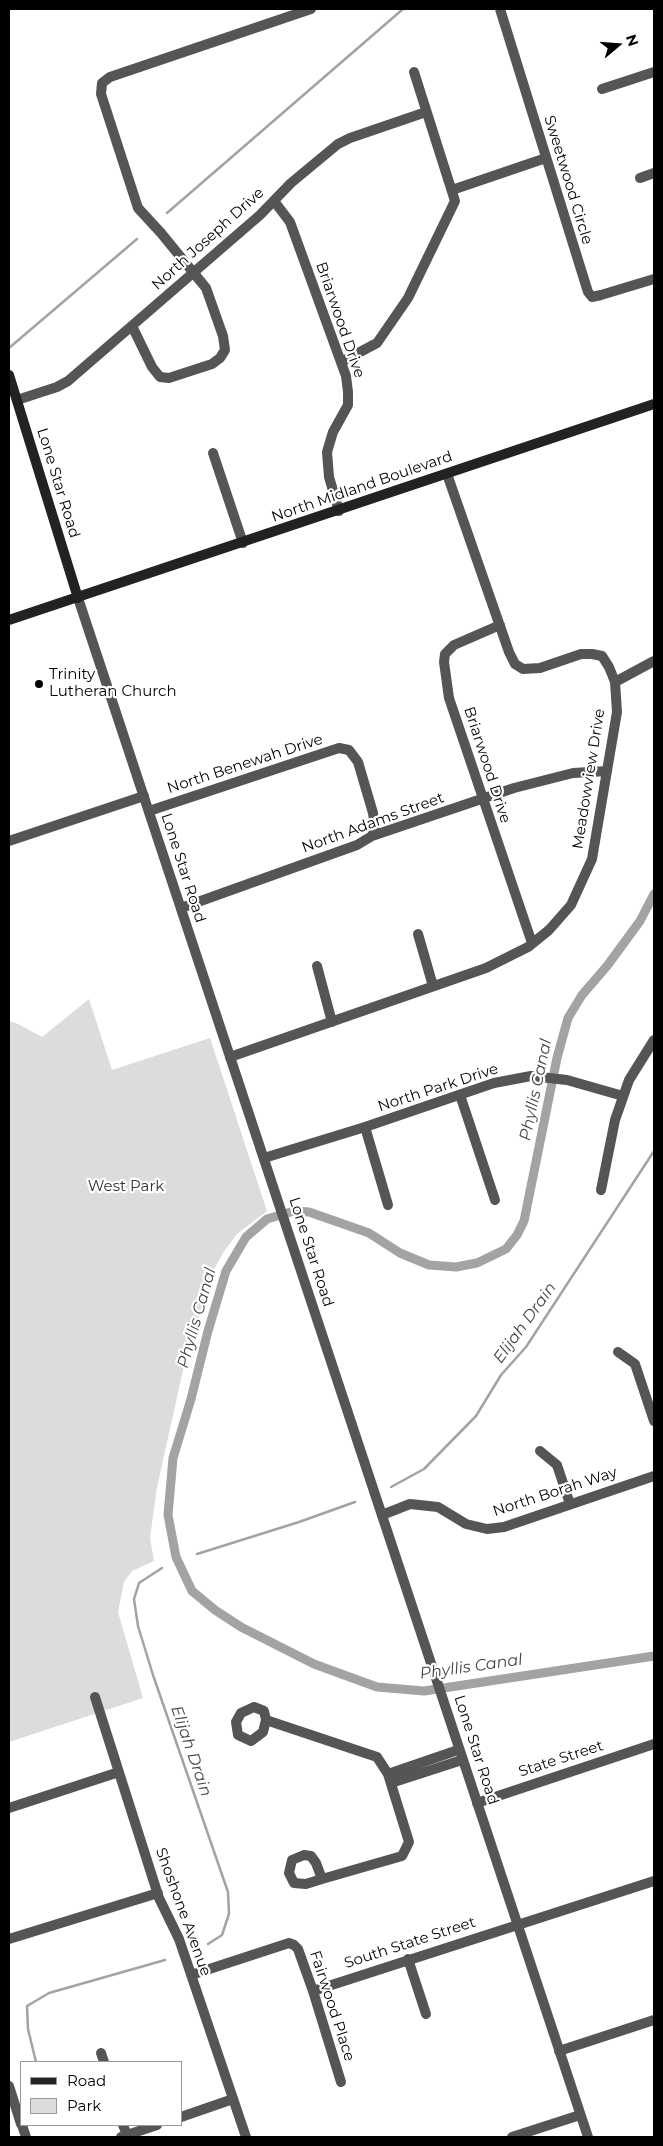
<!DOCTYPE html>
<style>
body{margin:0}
#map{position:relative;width:663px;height:2146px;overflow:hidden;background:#fff;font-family:Montserrat,sans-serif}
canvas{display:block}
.frame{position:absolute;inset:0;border:10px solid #000;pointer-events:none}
.legend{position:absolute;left:20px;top:2061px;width:162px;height:65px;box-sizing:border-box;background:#fff;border:1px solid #999;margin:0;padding:6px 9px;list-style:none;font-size:15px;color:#000}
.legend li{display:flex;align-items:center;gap:10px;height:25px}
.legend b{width:25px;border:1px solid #999}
.north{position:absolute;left:593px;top:20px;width:50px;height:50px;-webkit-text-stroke:4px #fff;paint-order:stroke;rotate:72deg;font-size:14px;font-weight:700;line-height:20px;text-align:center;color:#000}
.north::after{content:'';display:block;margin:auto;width:18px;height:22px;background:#000;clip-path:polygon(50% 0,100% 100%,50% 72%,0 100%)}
</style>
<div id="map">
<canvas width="663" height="2146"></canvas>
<div class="frame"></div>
<ul class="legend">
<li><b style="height:6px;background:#222"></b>Road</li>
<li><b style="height:14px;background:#dcdcdc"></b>Park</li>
</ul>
<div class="north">N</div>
</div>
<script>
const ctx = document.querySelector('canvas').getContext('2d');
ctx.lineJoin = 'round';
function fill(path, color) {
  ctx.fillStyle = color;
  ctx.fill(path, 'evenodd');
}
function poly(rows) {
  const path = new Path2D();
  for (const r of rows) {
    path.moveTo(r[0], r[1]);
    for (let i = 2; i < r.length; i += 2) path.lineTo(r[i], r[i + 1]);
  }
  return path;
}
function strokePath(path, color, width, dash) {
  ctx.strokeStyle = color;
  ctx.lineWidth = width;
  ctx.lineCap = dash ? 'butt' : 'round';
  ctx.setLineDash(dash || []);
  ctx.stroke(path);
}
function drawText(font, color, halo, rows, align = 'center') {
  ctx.font = font + ' Montserrat,sans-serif';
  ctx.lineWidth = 4.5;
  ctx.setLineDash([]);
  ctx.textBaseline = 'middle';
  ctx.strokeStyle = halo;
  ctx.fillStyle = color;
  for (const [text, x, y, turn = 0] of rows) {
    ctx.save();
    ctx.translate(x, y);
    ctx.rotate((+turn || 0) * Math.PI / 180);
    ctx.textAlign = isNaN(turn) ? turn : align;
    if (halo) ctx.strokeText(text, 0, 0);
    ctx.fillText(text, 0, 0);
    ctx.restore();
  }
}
fill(poly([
 [89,999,112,1070,210,1038,267,1211,237,1234,223,1253,212,1273,183,1370,157,1487,150,1538,154,1561,132,1571,124,1582,118,1612,143,1698,9,1742,9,1021,18,1024,42,1037]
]), '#dcdcdc');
strokePath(poly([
 [167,213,403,9],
 [9,348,137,239],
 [391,1487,424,1469,476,1416,501,1375,526,1347,654,1151],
 [197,1554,299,1522,355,1502],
 [162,1568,139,1583,134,1599,138,1626,153,1675,228,1892,229,1914,222,1935,208,1944],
 [36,2062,28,2029,27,2006,49,1993,165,1960]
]), '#a3a3a3', 2.5);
strokePath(poly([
 [654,894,640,921,607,966,582,995,568,1018,557,1058,524,1221,517,1235,506,1249,477,1263,456,1267,429,1265,400,1253,369,1233,309,1212,294,1211,267,1219,246,1237,226,1271,208,1331,191,1399,173,1458,168,1515,176,1557,192,1591,215,1610,241,1627,314,1664,377,1687,424,1691,654,1656]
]), '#a3a3a3', 9);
strokePath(poly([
 [500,9,588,292,592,297,601,295,654,279],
 [602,89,654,72],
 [640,178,654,173],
 [452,190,546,158],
 [274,201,290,222,346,376,348,392,348,405,333,432,327,452,329,477,339,511],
 [132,326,152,367,160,377,169,378,212,364,220,358,225,350,223,336,206,288,161,233,138,208,101,94,102,83,110,77,311,9],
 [341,362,377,343,408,298,455,201,414,72],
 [17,400,57,387,68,381,260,215,291,183,338,144,350,138,426,112],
 [213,453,243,543],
 [500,625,454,645,445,654,444,662,449,698,532,943],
 [615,682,654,661],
 [149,811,339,748,349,750,358,762,373,813,375,827,372,836],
 [9,841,144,796],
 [181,908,357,845,372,836,514,788,573,773,607,771],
 [418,934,433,986],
 [317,966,332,1022],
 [230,1057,486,968,528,947,549,930,571,905,592,859,617,712,615,682,609,667,602,656,592,654,581,654,540,668,523,669,515,664,509,652,447,474],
 [460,1095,495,1200],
 [365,1127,388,1205],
 [264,1158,365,1127,494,1083,531,1076,567,1080,623,1096],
 [601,1190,615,1120,629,1080,654,1040],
 [618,1352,635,1364,654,1421],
 [540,1451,557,1465,570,1504],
 [382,1515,410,1504,438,1507,466,1524,487,1529,504,1527,654,1476],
 [95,1697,159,1898,179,1939,246,2137],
 [254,1707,264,1711,266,1720,263,1732,251,1741,238,1735,236,1722,241,1713,254,1707],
 [266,1720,377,1757,388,1774,409,1842,402,1856,322,1879],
 [388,1774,458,1750],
 [391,1783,462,1760],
 [477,1803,654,1744],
 [9,1808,119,1772],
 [304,1855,311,1856,316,1863,322,1879,306,1884,294,1883,289,1873,292,1860,304,1855],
 [9,1939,158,1893],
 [408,1959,426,2014],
 [191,1975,289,1943,294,1945,298,1949,313,1991,341,2082],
 [313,1991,654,1881],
 [559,2051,654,2020],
 [101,2053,104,2062],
 [9,2086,21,2124],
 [181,2117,233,2099],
 [22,2125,26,2137],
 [123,2125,127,2135],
 [121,2137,157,2125]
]), '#555', 10);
strokePath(poly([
 [78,598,588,2137],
 [512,2137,580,2115]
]), '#555', 10);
strokePath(poly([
 [9,375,78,598],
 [9,620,654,404]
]), '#222', 10);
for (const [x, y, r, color] of [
 [39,684,5,"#000"]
]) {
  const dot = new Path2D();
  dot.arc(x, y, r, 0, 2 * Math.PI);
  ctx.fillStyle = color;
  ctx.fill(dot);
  strokePath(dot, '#fff', 2);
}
drawText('15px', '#000', '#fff', [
 ["Sweetwood Circle",568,180,73],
 ["North Joseph Drive",208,239,-42],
 ["Briarwood Drive",340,320,71],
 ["Lone Star Road",58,483,73],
 ["North Midland Boulevard",362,487,-19],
 ["North Benewah Drive",245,764,-18],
 ["Briarwood Drive",487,765,72],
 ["Meadowview Drive",589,779,-81],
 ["North Adams Street",373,823,-20],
 ["Lone Star Road",183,868,72],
 ["North Park Drive",438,1088,-18],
 ["Lone Star Road",311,1252,72],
 ["North Borah Way",555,1492,-18],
 ["Lone Star Road",476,1750,72],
 ["State Street",561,1759,-18],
 ["Shoshone Avenue",183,1912,70],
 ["South State Street",410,1943,-18],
 ["Fairwood Place",332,2006,72]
]);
drawText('15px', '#000', '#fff', [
 ["Trinity",49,675],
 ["Lutheran Church",49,692]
], 'left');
drawText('15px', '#333', '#fff', [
 ["West Park",126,1187]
]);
drawText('italic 16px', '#444', '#fff', [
 ["Phyllis Canal",536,1090,-78],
 ["Phyllis Canal",197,1318,-74],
 ["Elijah Drain",525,1323,-54],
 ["Phyllis Canal",471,1667,-8],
 ["Elijah Drain",191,1751,71]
]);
</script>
